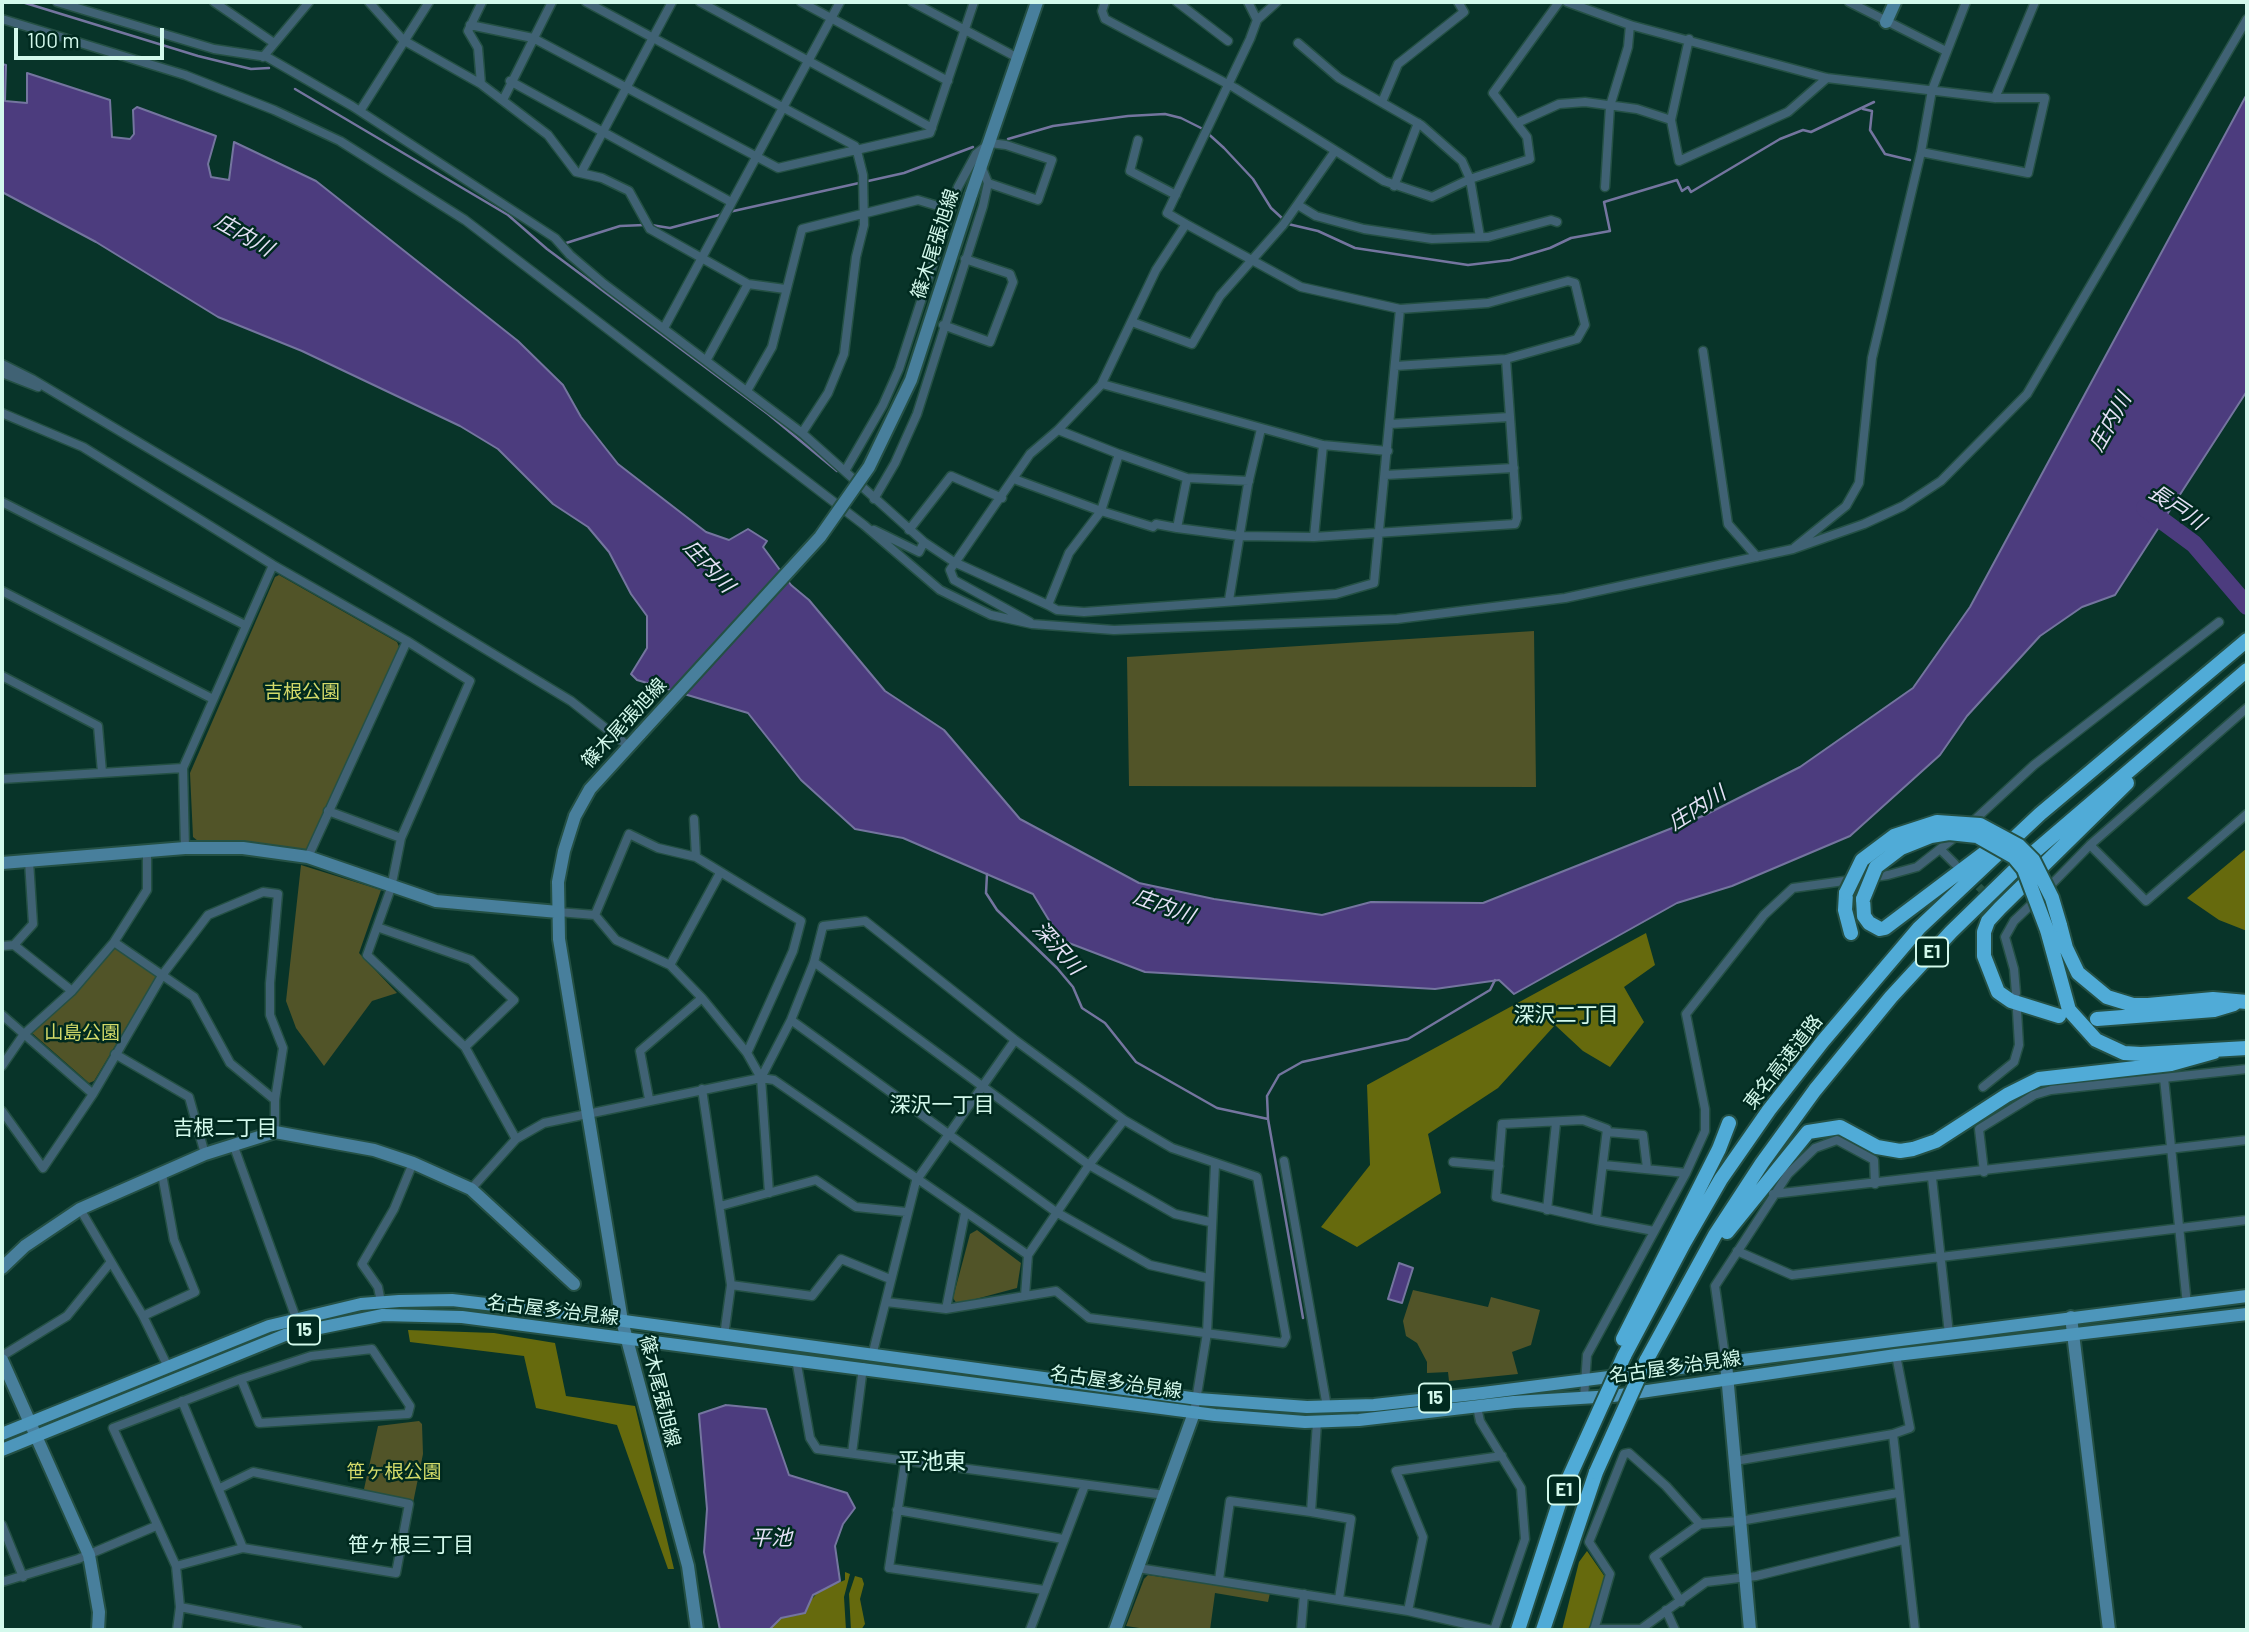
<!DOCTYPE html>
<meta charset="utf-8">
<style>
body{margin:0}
#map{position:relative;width:2249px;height:1632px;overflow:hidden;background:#083429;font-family:Barlow,sans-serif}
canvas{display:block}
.frame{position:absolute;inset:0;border:4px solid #d3f9ec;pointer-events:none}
.scale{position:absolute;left:14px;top:28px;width:150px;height:32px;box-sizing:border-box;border:4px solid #d3f9ec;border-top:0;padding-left:9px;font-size:21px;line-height:24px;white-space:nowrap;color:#d3f9ec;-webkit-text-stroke:5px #002a1f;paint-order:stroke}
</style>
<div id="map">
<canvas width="2249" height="1632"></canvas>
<div class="frame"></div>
<div class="scale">100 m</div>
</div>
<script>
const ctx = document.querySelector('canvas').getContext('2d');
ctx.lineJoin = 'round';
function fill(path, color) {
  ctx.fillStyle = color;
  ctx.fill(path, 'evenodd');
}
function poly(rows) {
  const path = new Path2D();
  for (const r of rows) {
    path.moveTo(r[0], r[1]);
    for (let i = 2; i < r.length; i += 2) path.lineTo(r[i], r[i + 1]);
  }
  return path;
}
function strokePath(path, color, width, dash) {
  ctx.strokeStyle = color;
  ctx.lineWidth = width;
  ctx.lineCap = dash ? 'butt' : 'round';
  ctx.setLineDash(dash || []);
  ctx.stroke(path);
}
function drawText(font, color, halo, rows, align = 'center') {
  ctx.font = font + ' Barlow,"Noto Sans JP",sans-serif';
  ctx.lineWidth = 5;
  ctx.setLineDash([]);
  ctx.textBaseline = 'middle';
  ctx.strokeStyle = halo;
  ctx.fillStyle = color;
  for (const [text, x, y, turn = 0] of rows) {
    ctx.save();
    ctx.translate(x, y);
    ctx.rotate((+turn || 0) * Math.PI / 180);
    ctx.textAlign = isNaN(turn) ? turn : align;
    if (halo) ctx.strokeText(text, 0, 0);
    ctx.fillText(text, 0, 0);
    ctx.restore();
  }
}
fill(poly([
 [279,575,397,642,400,649,309,848,304,850,242,841,198,841,193,837,190,773,275,577],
 [1534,631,1536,787,1129,786,1127,657],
 [301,865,381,890,359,953,397,993,372,1001,324,1066,296,1028,286,1001],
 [117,947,155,974,156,978,94,1081,89,1083,32,1033,76,992,112,948],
 [977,1230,1021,1263,1017,1288,957,1304,953,1298,970,1234],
 [1413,1290,1488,1307,1491,1297,1540,1310,1531,1345,1512,1352,1518,1374,1449,1381,1448,1372,1427,1373,1427,1362,1417,1343,1406,1336,1403,1321],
 [419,1421,422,1424,423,1454,413,1503,366,1493,364,1489,378,1426],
 [1148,1575,1270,1593,1268,1602,1215,1593,1210,1630,1153,1630,1126,1626,1144,1579]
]), '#515428');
fill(poly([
 [2247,848,2247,931,2219,920,2187,898],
 [1646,933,1655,965,1624,987,1644,1022,1610,1067,1583,1051,1555,1025,1498,1088,1428,1134,1441,1193,1357,1247,1321,1227,1370,1165,1367,1085],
 [408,1330,494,1333,555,1343,566,1396,635,1406,674,1569,668,1569,617,1425,536,1408,524,1356,410,1342],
 [1587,1551,1605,1577,1590,1630,1562,1630,1579,1562],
 [845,1572,850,1574,844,1597,846,1630,769,1630,781,1618,798,1615,819,1591,845,1580],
 [855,1576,862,1578,864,1584,860,1599,865,1624,861,1630,851,1630,849,1594]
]), '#666a0d');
const water = poly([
 [2,64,6,65,5,101,27,103,27,73,110,100,112,137,130,139,134,134,133,110,137,107,216,136,208,164,211,177,229,180,234,142,316,181,518,341,563,385,581,417,618,464,706,532,729,540,748,529,767,541,763,547,791,585,809,600,885,691,944,730,1020,819,1139,883,1214,899,1322,915,1371,902,1483,903,1705,815,1800,767,1913,688,1970,607,2247,94,2247,391,2115,595,2082,607,2040,636,1967,716,1940,755,1850,836,1732,886,1677,903,1514,994,1499,980,1435,989,1145,972,1061,940,1033,894,903,838,855,829,801,780,748,713,637,680,631,674,647,648,647,616,631,594,609,552,588,527,553,504,498,449,460,426,302,351,218,317,96,242,2,192,2,64],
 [1399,1263,1413,1268,1402,1303,1388,1299,1399,1263],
 [726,1405,766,1409,789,1475,847,1493,855,1508,843,1524,835,1546,840,1581,813,1595,805,1613,781,1618,769,1630,720,1630,704,1552,707,1509,699,1414,726,1405]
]);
fill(water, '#4c3c7e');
strokePath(water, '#74759f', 2);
strokePath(poly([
 [22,2,198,56,251,69,269,68],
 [295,89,508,215,547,249,768,414,837,471],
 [1863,109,1872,111,1870,130,1885,154,1910,160],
 [1008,139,1053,126,1128,116,1165,114,1181,118,1203,129,1224,148,1253,179,1271,208,1283,219],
 [729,212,904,173,973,147],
 [1288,224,1318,231,1355,248,1468,265,1510,260,1550,248,1571,238,1610,231,1604,202,1677,180,1682,191,1688,187,1691,192,1780,139,1803,130,1811,132,1874,102],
 [651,225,670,228,723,214],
 [563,244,620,226,644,225],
 [987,874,986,893,997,910,1057,968,1073,987,1082,1008,1105,1023,1136,1062,1217,1108,1268,1119,1303,1318],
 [1268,1119,1267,1096,1279,1075,1302,1062,1408,1039,1490,990,1495,980]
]), '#74759f', 2.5);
strokePath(poly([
 [2145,508,2194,544,2247,606]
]), '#4c3c7e', 18);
strokePath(poly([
 [1970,878,1991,899]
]), '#265246', 8, [8, 4]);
const street = poly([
 [57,2,214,49,267,57,352,106,555,238,570,255,604,284,802,433,924,542,954,562,1048,605,1069,553,1101,511,1119,454,1058,430],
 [214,2,274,43],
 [369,2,403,40,481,84],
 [482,2,468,31,478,48,481,84,548,135,576,172,602,178,629,191,650,229,748,284,785,289],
 [586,2,855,146,857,151,863,175,864,225,856,257,844,354,828,393,802,433],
 [700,2,932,128],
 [801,2,948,81],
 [912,2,1018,58],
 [1105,2,1102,11,1105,19,1235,88,1384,181,1432,197,1470,179,1530,159,1527,137,1493,93,1559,2],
 [1177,2,1228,41],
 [1567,2,1630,25,1827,78,1995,98,2045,98,2028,173,1921,152],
 [1849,2,1946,51],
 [2,19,185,75,274,110,340,141,465,220,864,525,940,590,991,615,1032,624,1114,630,1397,619,1565,598,1793,549,1864,524,1903,506,1941,481,2027,394,2247,19],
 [1257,20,1277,2],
 [470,25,533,38,778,168,930,133,974,2],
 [1689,39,1671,120,1679,161,1788,112,1827,78],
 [1298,43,1339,78,1421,125,1462,161,1470,179,1480,237],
 [263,57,309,2],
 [510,81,731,202],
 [1995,98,2035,2],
 [503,100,552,2],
 [1382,102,1398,64,1464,12,1458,2],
 [360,111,429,2],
 [1517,123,1559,104,1585,102,1637,109,1671,120],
 [1138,140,1130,171,1176,195],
 [582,171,672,2],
 [1394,186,1418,123],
 [1605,187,1610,106,1628,47,1630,25],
 [1298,205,1316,216,1364,229,1432,239,1488,237,1551,220,1557,222],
 [1186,224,1301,287,1400,309,1488,303,1568,281,1575,283,1585,325,1577,339,1506,359,1395,366],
 [1132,322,1192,344,1220,296,1283,225,1335,151],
 [943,325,990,342,1013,282,1010,274,965,259],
 [664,328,840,2],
 [1703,351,1728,524,1757,557],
 [707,359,748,284],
 [2,364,32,379,399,597,571,701,627,745],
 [2,373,38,387],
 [1102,384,1323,445,1388,451],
 [748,389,772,347,802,229,918,200,951,210],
 [2,413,83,447,273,565,407,641,470,681,401,838,391,888,367,955,465,1047,516,1139],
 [1390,424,1510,417],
 [845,471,883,405,899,369,958,187,976,154,990,143,1006,145,1052,160,1038,200,988,183],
 [1385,475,1514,468],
 [1187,478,1249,481],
 [1014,479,1101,511,1153,527,1156,524,1177,528,1187,478,1119,454],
 [874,499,895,463,917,414,983,206,988,183,982,168],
 [2,502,245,625],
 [1177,528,1239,536,1314,537,1515,524,1517,518,1506,359],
 [874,530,919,552,924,542],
 [909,530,951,476,1002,498],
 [1314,537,1323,445],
 [1795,547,1846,506,1859,483,1872,358,1921,152,1932,90,1966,2],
 [2,591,211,698],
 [1229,600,1248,484,1261,429],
 [1048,605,1057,610,1084,612,1336,594,1374,583,1400,309],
 [1030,622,954,580,950,570,1030,454,1058,430,1101,385,1156,270,1186,224,1167,213,1250,39,1257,20,1248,2],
 [2,676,98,726,102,772],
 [2,779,183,768],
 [328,811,401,838],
 [694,819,696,857],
 [1969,825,2034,765,2219,622],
 [2090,845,2146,901,2247,814],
 [185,848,183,768,273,565],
 [1941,850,1955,864],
 [308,857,407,641],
 [2047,889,2090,845,2247,708],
 [558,912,595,915,616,940,670,965,702,998,747,1053,761,1078,769,1193],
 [595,915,629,834,658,848,696,857,801,921,793,951,747,1053],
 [377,927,471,960,514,1000,465,1047],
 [114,942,194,997,230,1063,275,1100],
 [14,945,33,924,29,861],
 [2,946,14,945,72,991],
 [814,962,1089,1165,1175,1214,1210,1222],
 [670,965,720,873],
 [2016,993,2014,969,2005,937,2014,921,2038,898],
 [2,1015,93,1094],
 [791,1020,1056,1212,1150,1265,1208,1278],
 [115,1054,189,1097,205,1154],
 [2,1066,24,1034,72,991,114,942,147,890,147,851],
 [761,1078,791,1020,814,962,823,926,865,921,1015,1040,1124,1120,1172,1148,1257,1177,1286,1337,1283,1343,1089,1318,1056,1291,946,1309,886,1302],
 [2164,1078,2187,1305],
 [1983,1087,2014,1062,2019,1045,2017,1011],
 [702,1089,731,1285,724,1336],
 [649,1099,640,1051,702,998],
 [2,1111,43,1168,93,1094,163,974,208,915,263,892,278,894,270,983,270,1015,283,1048,275,1100,275,1132],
 [1607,1132,1643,1135,1647,1168],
 [233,1144,296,1318],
 [1284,1161,1327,1407],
 [1453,1162,1499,1166],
 [1604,1165,1686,1173],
 [1984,1172,1979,1129,2034,1095,2051,1090,2247,1069],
 [1932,1178,1949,1334],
 [471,1189,516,1139,544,1123,761,1078,774,1080,1028,1255],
 [1773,1194,2247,1140],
 [720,1206,816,1180,856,1207,906,1212],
 [80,1209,143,1316,168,1367],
 [1547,1210,1556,1123],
 [1596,1220,1496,1197,1502,1124,1583,1120,1607,1129,1596,1220,1654,1231],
 [1737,1251,1792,1275,2247,1220],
 [731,1285,812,1296,841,1259,890,1279],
 [1025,1296,1028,1255,1089,1165,1124,1120],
 [381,1302,378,1287,362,1264,394,1209,413,1163],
 [946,1309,965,1213],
 [143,1316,195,1292,174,1240,162,1174],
 [2,1356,67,1316,110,1263],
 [872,1356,916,1181,1015,1040],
 [796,1359,810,1438,817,1449,1165,1495],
 [1726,1363,1715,1286,1788,1174,1815,1148,1837,1140,1874,1160,1875,1184],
 [1584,1398,1587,1355,1686,1173,1705,1131,1705,1109,1686,1014,1764,915,1793,888,1888,875,1917,867,1959,834],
 [182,1401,243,1548],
 [1477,1407,1480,1421,1521,1488,1525,1539,1494,1630],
 [1194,1413,1207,1333,1215,1165],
 [1893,1434,1915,1630],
 [852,1453,863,1367],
 [1735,1461,1893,1434,1910,1428,1896,1355],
 [905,1462,889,1568,1044,1590],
 [897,1510,1063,1539],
 [1311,1512,1317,1422],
 [2,1525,23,1577],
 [176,1566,243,1548,396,1573,409,1504,253,1472,220,1488],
 [1138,1568,1408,1611,1492,1630],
 [1219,1580,1230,1501,1311,1512,1351,1519,1339,1599],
 [2,1582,78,1559,156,1526],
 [1681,1602,1654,1557,1700,1524,1740,1521,1898,1493],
 [180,1607,298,1630],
 [1666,1610,1675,1630],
 [1408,1611,1423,1537,1396,1471,1502,1456],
 [1594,1629,1641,1629,1706,1582,1756,1576,1903,1540],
 [177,1630,180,1607,176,1566,113,1428,241,1379,311,1356,372,1349,410,1406,408,1414,259,1423,241,1379],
 [1030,1630,1085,1485],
 [1301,1630,1304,1594],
 [1594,1630,1610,1574,1589,1542,1624,1454,1629,1453,1666,1486,1700,1524]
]);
const secondary = poly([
 [1886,22,1895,2],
 [971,195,1037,2],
 [641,733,590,789,575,816,564,851,558,882,559,939,622,1321,688,1566,697,1630],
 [2,863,185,848,243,848,308,857,436,901,558,912],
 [2,1268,25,1246,80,1209,205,1154,275,1132,374,1150,413,1163,471,1189,574,1284],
 [2071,1317,2109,1630],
 [2,1360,89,1555,99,1612,98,1630],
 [1726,1363,1750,1630],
 [1115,1630,1194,1413]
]);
const primary = poly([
 [2,1434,269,1326,361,1304,399,1301,452,1300,580,1315,1198,1399,1307,1407,1374,1405,1483,1393,2247,1296],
 [2,1450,285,1335,383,1315,462,1317,1215,1415,1305,1422,1359,1420,1514,1402,1613,1396,1896,1355,2247,1314]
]);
const highway = poly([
 [1846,893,1845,910,1851,933],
 [1863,899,1864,916,1869,923,1880,929,1885,928,1987,851],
 [2060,925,2066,948,2078,973,2107,997,2133,1005,2148,1005,2213,999,2247,1002],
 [2047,930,2069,1010,2096,1040,2124,1053,2141,1054,2247,1048],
 [2059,1016,2011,1001,1998,992,1984,956,1984,932,1988,921,2000,908,2127,783],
 [2097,1019,2214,1010,2234,1004],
 [1727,1232,1808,1132,1840,1127,1877,1147,1900,1151,1913,1149,1936,1141,2007,1095,2039,1079,2171,1064,2214,1052],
 [1623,1339,1719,1149,1729,1123],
 [1624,1356,1684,1243,1721,1179,1769,1110,1823,1041,1919,928,2040,814,2247,640],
 [1646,1361,1715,1235,1762,1163,1815,1090,1891,997,1951,932,2026,859,2247,670],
 [1543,1630,1596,1472]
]);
strokePath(street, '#245044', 11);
strokePath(secondary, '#245044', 16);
strokePath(primary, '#245044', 16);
strokePath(highway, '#245044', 18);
strokePath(street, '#406274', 8);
strokePath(secondary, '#487f9c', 12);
strokePath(primary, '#4d96bb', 12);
strokePath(highway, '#50abd7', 14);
const secondaryBridge = poly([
 [641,733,820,537,869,467,911,380,971,195]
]);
const highwayBridge = poly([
 [1846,893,1862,860,1894,836,1937,822,1980,825,2019,846,2033,860,2052,898,2060,925],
 [1863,899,1876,867,1901,848,1931,836,1949,833,1977,836,2014,857,2024,869,2047,930],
 [1596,1472,1646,1361],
 [1518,1630,1563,1491,1624,1356]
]);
strokePath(secondaryBridge, '#245044', 16, []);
strokePath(highwayBridge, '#245044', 18, []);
strokePath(secondaryBridge, '#487f9c', 12);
strokePath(highwayBridge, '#50abd7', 14);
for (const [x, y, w] of [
 [1932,952,32],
 [304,1330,32],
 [1435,1398,32],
 [1564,1490,32]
]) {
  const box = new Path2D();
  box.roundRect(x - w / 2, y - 14.5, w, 29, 5);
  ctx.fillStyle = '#002a1f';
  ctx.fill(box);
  strokePath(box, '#d3f9ec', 2);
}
drawText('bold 18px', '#d3f9ec', null, [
 ["E1",1932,952],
 ["15",304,1330],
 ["15",1435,1398],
 ["E1",1564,1490]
]);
drawText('19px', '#d3f9ec', '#002a1f', [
 ["篠木尾張旭線",935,244,-72],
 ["篠木尾張旭線",624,723,-47],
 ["東名高速道路",1783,1062,-52],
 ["名古屋多治見線",553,1310,7],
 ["名古屋多治見線",1675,1367,-8],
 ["名古屋多治見線",1116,1382,8],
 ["篠木尾張旭線",660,1391,76]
]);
drawText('19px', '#d3da69', '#002a1f', [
 ["吉根公園",302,692],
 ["山島公園",82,1033],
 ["笹ヶ根公園",394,1472]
]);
drawText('italic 21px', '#e4e1f6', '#002a1f', [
 ["庄内川",244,235,30],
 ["庄内川",2110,422,-61],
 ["長戸川",2177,507,34],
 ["庄内川",709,566,47],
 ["庄内川",1697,808,-32],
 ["庄内川",1164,906,20],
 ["深沢川",1058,948,48],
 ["平池",771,1538]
]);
drawText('21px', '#d3f9ec', '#002a1f', [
 ["深沢二丁目",1566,1015],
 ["深沢一丁目",942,1105],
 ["吉根二丁目",225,1128],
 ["笹ヶ根三丁目",411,1545]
]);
drawText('23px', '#d3f9ec', '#002a1f', [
 ["平池東",932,1461]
]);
</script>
